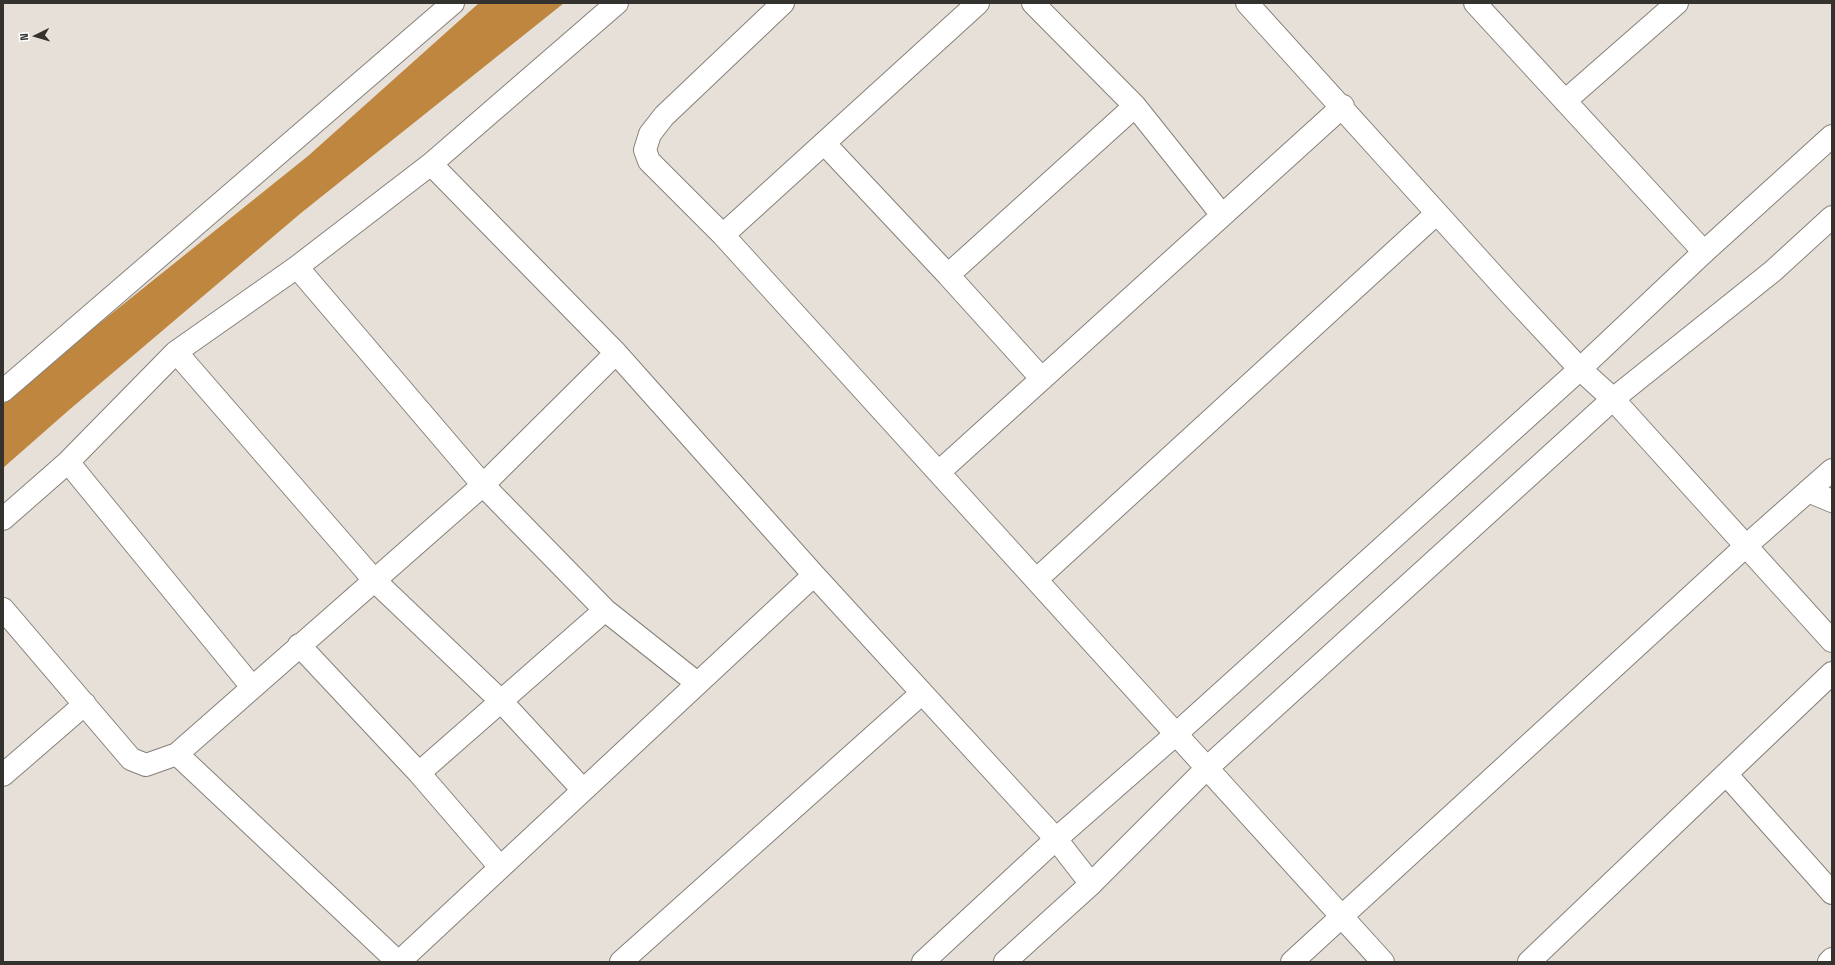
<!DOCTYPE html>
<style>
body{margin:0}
#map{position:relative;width:1835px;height:965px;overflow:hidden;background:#e6e0d9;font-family:"Space Grotesk",sans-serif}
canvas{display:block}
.frame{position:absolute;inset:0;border:4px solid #34322f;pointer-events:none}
.north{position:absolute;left:16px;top:16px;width:40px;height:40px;-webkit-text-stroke:3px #fff;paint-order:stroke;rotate:265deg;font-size:11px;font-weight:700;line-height:16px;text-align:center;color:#34322f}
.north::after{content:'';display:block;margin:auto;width:14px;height:18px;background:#34322f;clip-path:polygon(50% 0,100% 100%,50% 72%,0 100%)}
</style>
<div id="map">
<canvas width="1835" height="965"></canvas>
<div class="frame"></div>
<div class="north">N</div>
</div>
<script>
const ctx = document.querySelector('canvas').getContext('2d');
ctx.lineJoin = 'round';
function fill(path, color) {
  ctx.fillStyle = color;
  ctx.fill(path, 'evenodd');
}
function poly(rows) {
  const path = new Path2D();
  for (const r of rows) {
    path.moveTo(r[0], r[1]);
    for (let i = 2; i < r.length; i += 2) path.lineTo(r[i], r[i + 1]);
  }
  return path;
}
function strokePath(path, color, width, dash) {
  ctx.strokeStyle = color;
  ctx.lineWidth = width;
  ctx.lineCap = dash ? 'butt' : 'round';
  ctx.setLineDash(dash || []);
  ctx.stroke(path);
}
fill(poly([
 [479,3,564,3,301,213,69,410,3,468,3,404,50,363,308,156]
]), '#be863e');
const minor = poly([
 [783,3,664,116,650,134,645,150,649,161,723,235,1383,962],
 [1033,3,1135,106,948,275,1042,379],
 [1247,3,1511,295,1580,369,1613,399,1832,641],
 [1475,3,1704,252],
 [1565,101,1677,3],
 [1135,106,1222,215],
 [824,143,948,275],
 [431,164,616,353,814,575,1056,839,1091,884],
 [723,235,978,3],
 [297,267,431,164,617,3],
 [176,352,374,580,501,701,583,790],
 [3,391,453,3],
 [68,462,252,687],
 [939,472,1343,106],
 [1808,491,1832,501],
 [3,519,68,462,176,352,297,267,483,485,616,353],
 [1036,580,1437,213],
 [3,609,131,759,146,765,177,754,483,485,605,610,697,683],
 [299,645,419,773,500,867],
 [177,754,398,962],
 [419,773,605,610],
 [1726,774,1832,893],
 [3,775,85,704],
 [399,962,814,575],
 [621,962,922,693],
 [1292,962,1747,545,1832,470],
 [1529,962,1832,673],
 [1829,962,1832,959]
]);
const tertiary = poly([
 [923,962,1056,839,1176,734,1580,369,1704,252,1832,136],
 [1005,962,1091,884,1207,768,1613,399,1773,271,1832,217]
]);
strokePath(minor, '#86807a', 24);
strokePath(tertiary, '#86807a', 24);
strokePath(minor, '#fff', 22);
strokePath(tertiary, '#fff', 22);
</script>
